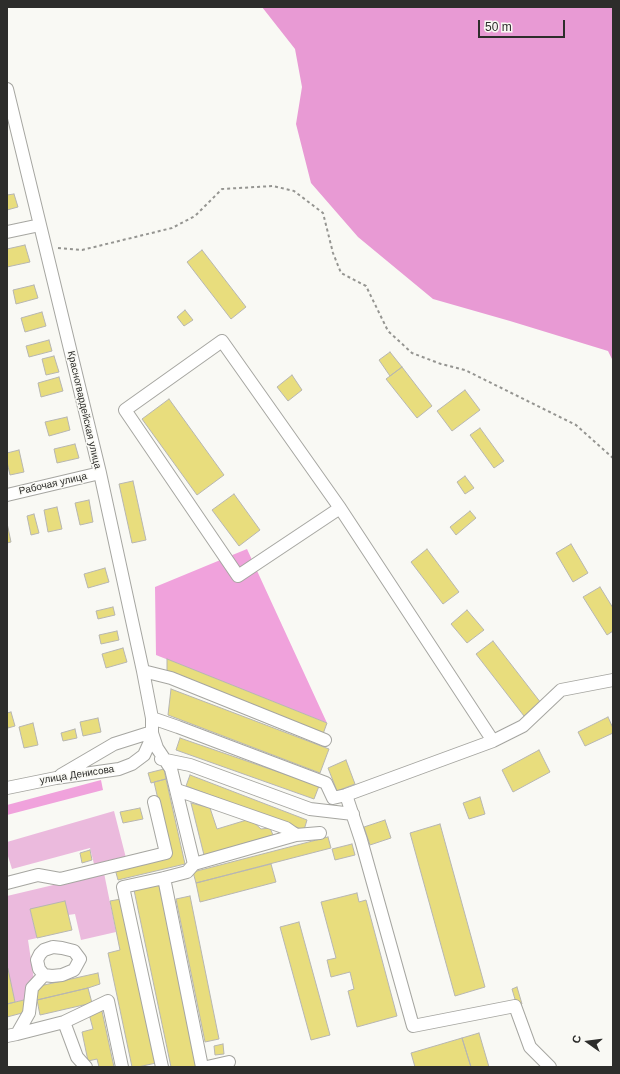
<!DOCTYPE html>
<meta charset="utf-8">
<style>
body{margin:0}
#map{position:relative;width:620px;height:1074px;overflow:hidden;background:#f9f9f4;font-family:Helvetica,sans-serif}
canvas{display:block}
.frame{position:absolute;inset:0;border:8px solid #2d2d2b;pointer-events:none}
.north{position:absolute;left:568px;top:1022px;width:40px;height:40px;-webkit-text-stroke:3px #f9f9f4;paint-order:stroke;rotate:284deg;font-size:11px;font-weight:700;line-height:16px;text-align:center;color:#2d2d2b}
.north::after{content:'';display:block;margin:auto;width:14px;height:18px;background:#2d2d2b;clip-path:polygon(50% 0,100% 100%,50% 72%,0 100%)}
.scale{position:absolute;left:478px;top:20px;width:87px;height:18px;box-sizing:border-box;border:2px solid #2d2d2b;border-top:0;padding-left:5px;font-size:12px;line-height:14px;white-space:nowrap;color:#2d2d2b;-webkit-text-stroke:3px #f9f9f4;paint-order:stroke}
</style>
<div id="map">
<canvas width="620" height="1074"></canvas>
<div class="frame"></div>
<div class="north">С</div>
<div class="scale">50 m</div>
</div>
<script>
const ctx = document.querySelector('canvas').getContext('2d');
ctx.lineJoin = 'round';
function fill(path, color) {
  ctx.fillStyle = color;
  ctx.fill(path, 'evenodd');
}
function poly(rows) {
  const path = new Path2D();
  for (const r of rows) {
    path.moveTo(r[0], r[1]);
    for (let i = 2; i < r.length; i += 2) path.lineTo(r[i], r[i + 1]);
  }
  return path;
}
function strokePath(path, color, width, dash) {
  ctx.strokeStyle = color;
  ctx.lineWidth = width;
  ctx.lineCap = dash ? 'butt' : 'round';
  ctx.setLineDash(dash || []);
  ctx.stroke(path);
}
function drawText(font, color, halo, rows, align = 'center') {
  ctx.font = font + ' Helvetica,sans-serif';
  ctx.lineWidth = 3;
  ctx.setLineDash([]);
  ctx.textBaseline = 'middle';
  ctx.strokeStyle = halo;
  ctx.fillStyle = color;
  for (const [text, x, y, turn = 0] of rows) {
    ctx.save();
    ctx.translate(x, y);
    ctx.rotate((+turn || 0) * Math.PI / 180);
    ctx.textAlign = isNaN(turn) ? turn : align;
    if (halo) ctx.strokeText(text, 0, 0);
    ctx.fillText(text, 0, 0);
    ctx.restore();
  }
}
fill(poly([
 [114,811,126,858,95,868,90,848,12,869,7,853,7,842],
 [104,873,116,932,81,940,75,914,68,915,30,909,37,938,28,940,37,1000,24,1000,15,1002,7,967,7,896]
]), '#ebbadd');
fill(poly([
 [247,549,327,723,156,655,155,587],
 [101,780,103,790,7,815,7,805]
]), '#f0a2dc');
fill(poly([
 [262,7,613,7,613,361,608,351,510,321,433,299,358,237,311,183,296,124,302,87,295,49]
]), '#e89ad4');
const building = poly([
 [14,194,18,207,7,210,7,195,14,194],
 [25,245,30,262,7,267,7,249,25,245],
 [202,250,246,307,231,319,187,262,202,250],
 [34,285,38,298,16,304,13,290,34,285],
 [185,310,193,320,184,326,177,317,185,310],
 [42,312,46,326,25,332,21,318,42,312],
 [49,340,52,351,29,357,26,346,49,340],
 [390,352,402,367,390,376,379,360,390,352],
 [54,356,59,372,46,375,42,359,54,356],
 [402,367,432,406,417,418,386,379,402,367],
 [292,375,302,390,288,401,277,387,292,375],
 [59,377,63,391,41,397,38,383,59,377],
 [465,390,480,410,452,431,437,411,465,390],
 [169,399,224,475,197,495,142,419,169,399],
 [67,417,70,430,49,436,45,422,67,417],
 [480,428,504,461,494,468,470,435,480,428],
 [75,444,79,458,57,463,54,449,75,444],
 [19,450,24,472,10,475,7,462,7,453,19,450],
 [465,476,474,488,465,494,457,482,465,476],
 [133,481,146,540,132,543,119,484,133,481],
 [234,494,260,530,239,546,212,510,234,494],
 [89,500,93,522,80,525,75,503,89,500],
 [57,507,62,529,48,532,44,510,57,507],
 [470,511,476,518,456,535,450,527,470,511],
 [34,514,39,533,31,535,27,516,34,514],
 [7,523,11,542,7,543,7,523],
 [571,544,588,573,573,582,556,553,571,544],
 [427,549,459,592,443,604,411,562,427,549],
 [105,568,109,582,88,588,84,574,105,568],
 [600,587,613,608,613,631,607,635,583,597,600,587],
 [113,607,115,615,98,619,96,611,113,607],
 [467,610,484,630,467,643,451,624,467,610],
 [117,631,119,640,101,644,99,635,117,631],
 [493,641,541,703,524,716,476,654,493,641],
 [123,648,127,662,106,668,102,654,123,648],
 [167,659,327,723,323,734,167,672,167,659],
 [171,689,329,749,320,773,168,715,171,689],
 [11,712,15,726,8,728,7,723,7,713,11,712],
 [608,717,613,728,613,733,585,746,578,732,608,717],
 [98,718,101,732,83,736,80,722,98,718],
 [33,723,38,745,24,748,19,727,33,723],
 [75,729,77,738,63,741,61,733,75,729],
 [180,738,319,786,314,799,176,750,180,738],
 [539,750,550,772,513,792,502,770,539,750],
 [346,760,355,784,337,791,328,768,346,760],
 [164,769,166,779,151,783,148,773,164,769],
 [190,775,307,820,304,830,186,786,190,775],
 [166,779,185,864,118,880,115,869,171,856,154,782,166,779],
 [480,797,485,814,469,819,463,803,480,797],
 [191,803,210,808,217,829,250,819,261,829,270,828,273,835,204,855,191,803],
 [140,808,143,819,123,823,120,812,140,808],
 [385,820,391,838,370,845,364,827,385,820],
 [440,824,485,987,455,996,410,833,440,824],
 [328,837,331,848,196,883,193,872,328,837],
 [352,844,355,855,335,860,332,849,352,844],
 [90,850,92,860,82,863,80,853,90,850],
 [271,864,276,882,200,902,196,883,271,864],
 [159,885,197,1067,171,1067,134,890,159,885],
 [357,893,359,902,366,900,397,1016,357,1027,348,991,354,989,350,972,331,977,327,960,336,958,321,902,357,893],
 [190,896,219,1039,205,1042,176,899,190,896],
 [121,899,156,1063,138,1067,132,1067,108,953,120,950,110,901,121,899],
 [65,901,72,930,37,938,30,909,65,901],
 [299,922,330,1035,311,1040,280,927,299,922],
 [8,969,15,1002,7,1004,7,970,8,969],
 [98,973,100,984,88,988,37,1000,35,987,98,973],
 [517,987,522,1004,517,1006,512,989,517,987],
 [88,988,92,1003,40,1015,37,1000,88,988],
 [24,1000,26,1012,7,1017,7,1004,24,1000],
 [102,1011,114,1067,99,1067,97,1059,88,1061,82,1032,93,1029,89,1014,102,1011],
 [479,1033,489,1067,471,1067,462,1038,479,1033],
 [462,1038,471,1067,415,1067,411,1053,462,1038],
 [223,1044,224,1054,215,1055,214,1046,223,1044]
]);
fill(building, '#e8dd7d');
strokePath(building, '#b7b6b1', 1);
const minor = poly([
 [7,89,40,225,100,473,143,671,152,718,152,732,149,744,144,755,132,764,119,769,56,778,7,788],
 [7,232,40,225],
 [7,495,100,473],
 [340,508,222,341,125,410,238,576,340,508,493,741,346,795],
 [143,671,171,678,325,740],
 [152,718,178,727,326,783,333,798,346,795,361,840,413,1026,515,1006,530,1047,550,1067],
 [152,733,157,748,171,769,194,864,187,872,164,878,123,887,162,1067],
 [493,741,523,726,561,690,613,680],
 [161,759,190,765,310,809,353,814],
 [61,775,114,744,152,732],
 [177,790,286,828,296,835],
 [194,864,296,835,320,833],
 [164,878,202,1067],
 [7,883,38,875,60,879,166,853,154,802],
 [53,947,62,948,74,951,80,959,74,970,62,975,52,976,44,975,39,969,37,960,40,954,44,950,53,947],
 [64,1022,77,1057,86,1067],
 [17,1034,29,1013,32,988,44,975],
 [7,1036,17,1034,64,1022,108,1001,122,1067],
 [207,1067,229,1062]
]);
strokePath(minor, '#a6a6a1', 14);
strokePath(poly([
 [58,248,82,250,172,228,195,216,222,189,273,186,294,191,323,213,333,253,341,273,366,286,388,331,412,353,441,364,465,370,576,425,613,458]
]), '#959591', 2, [3, 3]);
strokePath(minor, '#fff', 12);
drawText('10px', '#2d2d2b', '#f9f9f4', [
 ["Красногвардейская улица",84,410,77],
 ["Рабочая улица",53,484,-13],
 ["улица Денисова",77,775,-9]
]);
</script>
